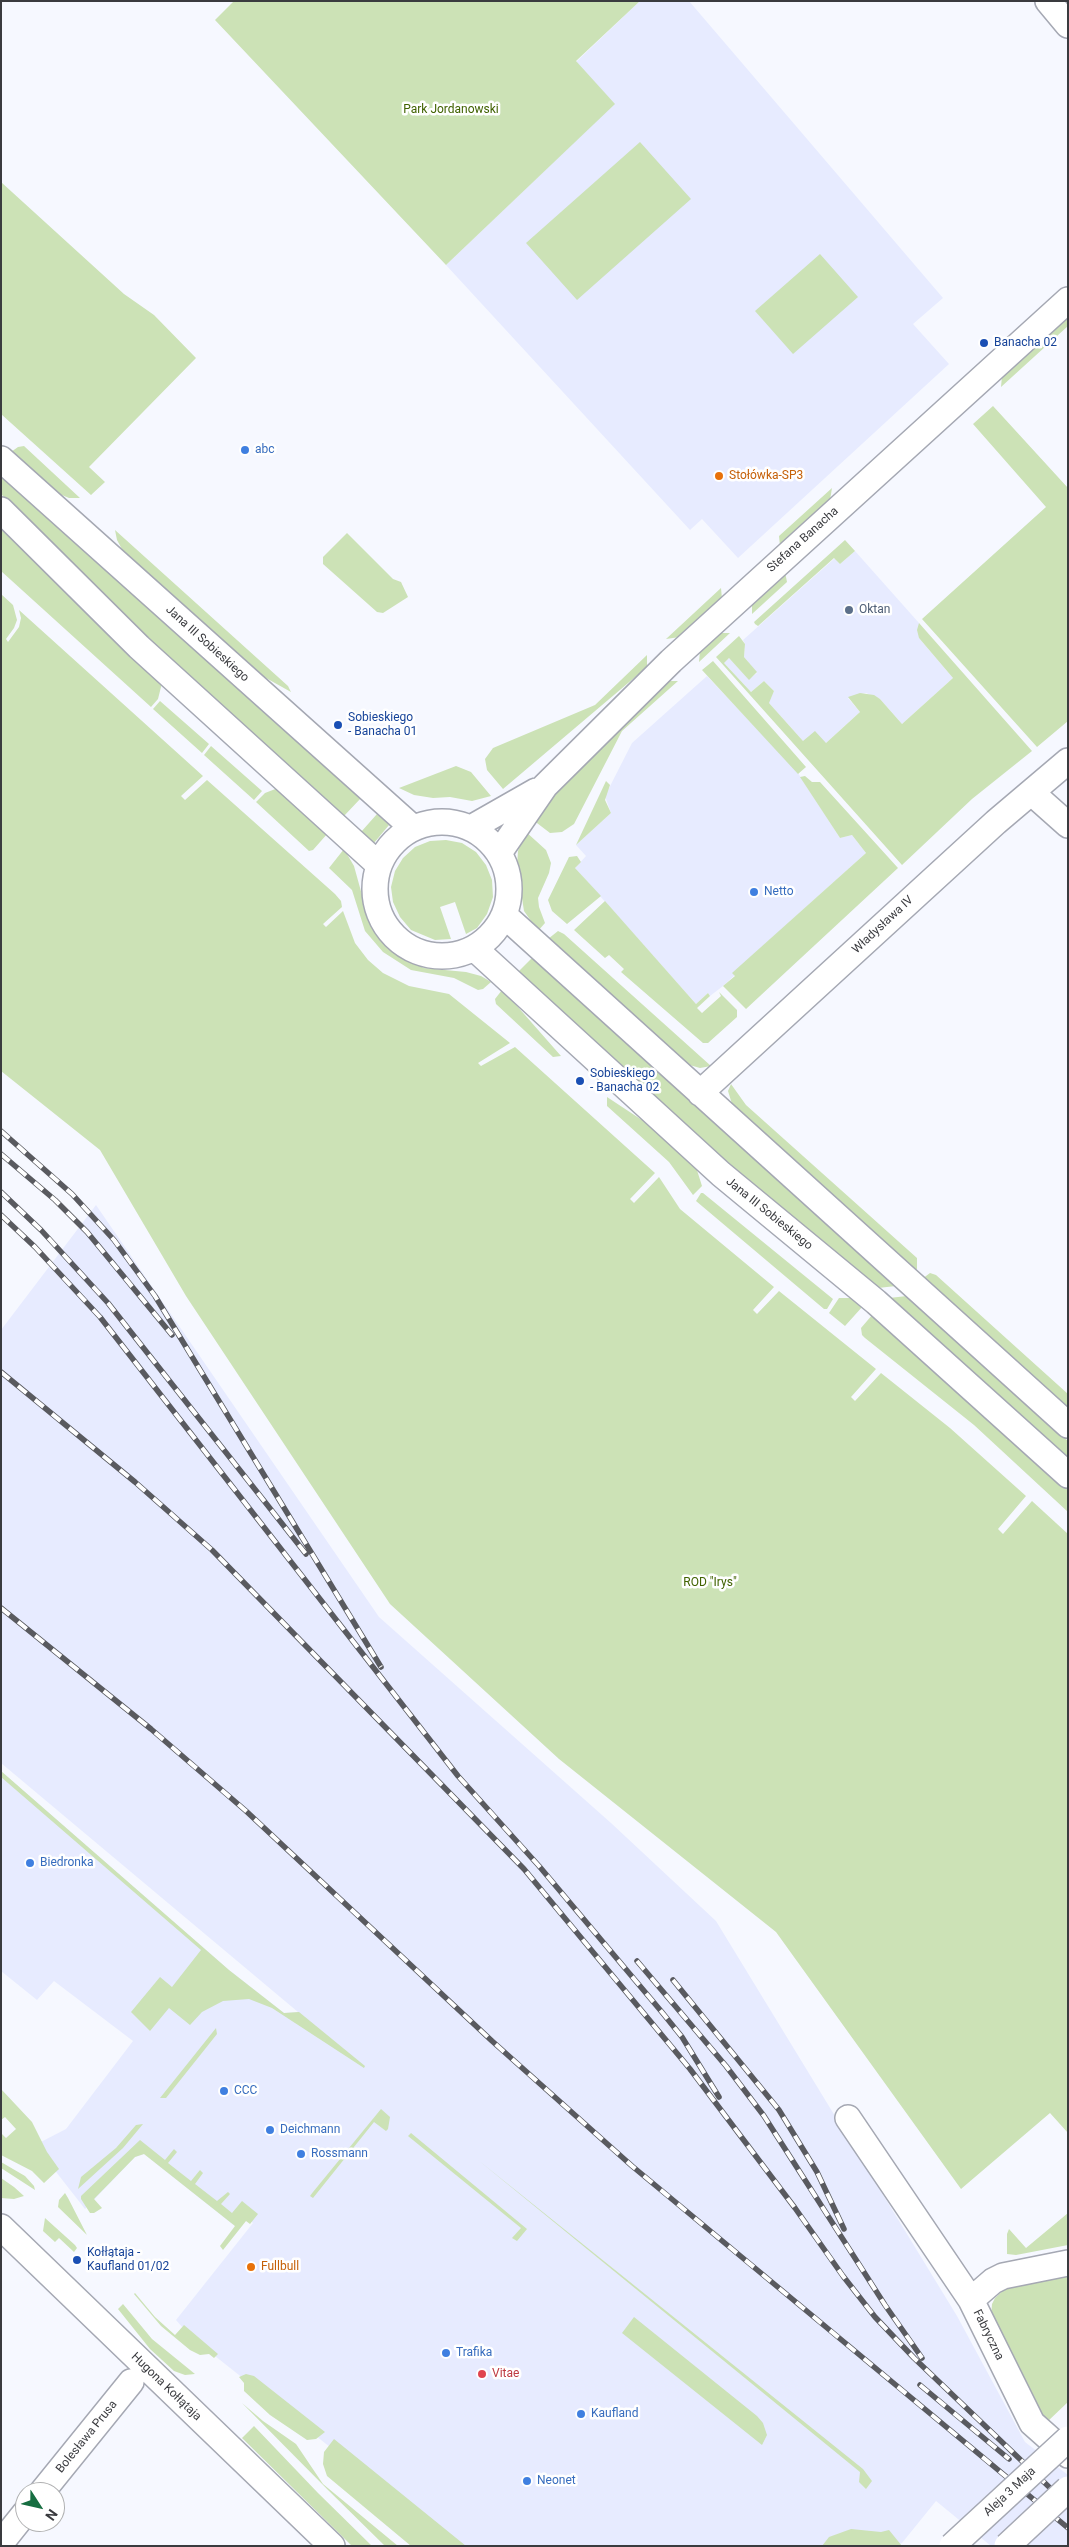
<!DOCTYPE html>
<meta charset="utf-8">
<style>
body{margin:0}
#map{position:relative;width:1069px;height:2547px;overflow:hidden;background:#f6f8ff;font-family:Roboto,sans-serif}
canvas{display:block}
.frame{position:absolute;inset:0;border:2px solid #3a3b3f;pointer-events:none}
.north{position:absolute;left:15px;top:2482px;width:50px;height:50px;box-sizing:border-box;background:#fff;border:1px solid #b0b1b2;border-radius:50%;rotate:125deg;font-size:14px;font-weight:700;line-height:20px;text-align:center;color:#3a3b3f}
.north::after{content:'';display:block;margin:auto;width:18px;height:22px;background:#176e41;clip-path:polygon(50% 0,100% 100%,50% 72%,0 100%)}
</style>
<div id="map">
<canvas width="1069" height="2547"></canvas>
<div class="frame"></div>
<div class="north">N</div>
</div>
<script>
const ctx = document.querySelector('canvas').getContext('2d');
ctx.lineJoin = 'round';
function fill(path, color) {
  ctx.fillStyle = color;
  ctx.fill(path, 'evenodd');
}
function poly(rows) {
  const path = new Path2D();
  for (const r of rows) {
    if (r.length === 3) {
      path.moveTo(r[0] + r[2], r[1]);
      path.arc(r[0], r[1], r[2], 0, 2 * Math.PI);
      continue;
    }
    path.moveTo(r[0], r[1]);
    for (let i = 2; i < r.length; i += 2) path.lineTo(r[i], r[i + 1]);
  }
  return path;
}
function strokePath(path, color, width, dash) {
  ctx.strokeStyle = color;
  ctx.lineWidth = width;
  ctx.lineCap = dash ? 'butt' : 'round';
  ctx.setLineDash(dash || []);
  ctx.stroke(path);
}
function drawText(font, color, halo, rows, align = 'center') {
  ctx.font = font + ' Roboto,sans-serif';
  ctx.lineWidth = 5;
  ctx.setLineDash([]);
  ctx.textBaseline = 'middle';
  ctx.strokeStyle = halo;
  ctx.fillStyle = color;
  for (const [text, x, y, turn = 0] of rows) {
    ctx.save();
    ctx.translate(x, y);
    ctx.rotate((+turn || 0) * Math.PI / 180);
    ctx.textAlign = isNaN(turn) ? turn : align;
    if (halo) ctx.strokeText(text, 0, 0);
    ctx.fillText(text, 0, 0);
    ctx.restore();
  }
}
fill(poly([
 [640,1,689,1,943,298,913,324,949,364,738,558,702,519,690,530,446,265,614,104,576,62],
 [855,551,919,623,919,638,953,678,902,724,880,699,866,693,852,696,848,698,860,712,826,743,803,741,768,702,774,691,764,681,751,692,724,663,729,658,749,679,757,673,744,657,745,644,743,640,835,558,840,564],
 [707,676,796,770,840,838,852,835,866,853,733,973,735,975,723,986,710,996,708,993,696,1004,575,868,586,856,576,845,611,813,605,796,632,743],
 [96,1205,379,1617,611,1823,716,1921,957,2316,1025,2442,1068,2475,1068,2546,991,2546,936,2501,902,2543,895,2546,455,2546,191,2337,176,2320,253,2223,244,2215,235,2226,144,2154,135,2157,85,2209,35,2145,66,2129,133,2041,54,1981,37,2000,1,1971,1,1771,229,1970,284,2013,298,2012,1,1763,1,1330]
]), '#e7ebff');
fill(poly([
 [234,1,640,1,576,61,615,104,446,265,215,20],
 [640,142,691,199,577,300,526,243],
 [1,182,124,294,154,315,196,358,89,467,105,482,91,495,1,414],
 [820,254,858,297,793,354,755,311],
 [1068,316,1068,326,1001,387,1002,376],
 [993,406,1068,488,1068,721,1037,747,922,619,1046,507,973,424],
 [24,446,80,498,69,498,57,493,11,452,18,447],
 [1,474,361,798,344,816,150,640,1,494],
 [832,488,830,500,780,546,779,536],
 [1,525,162,683,158,699,151,707,1,571],
 [115,530,288,686,291,692,257,673,124,553,117,540],
 [347,533,393,579,401,582,408,597,383,613,377,612,323,564,323,557],
 [845,540,855,551,840,564,834,558,758,626,755,624,754,622],
 [785,572,787,582,752,614,752,604],
 [721,588,722,599,680,637,666,639],
 [1,594,13,605,17,620,14,628,6,639,8,642,19,627,21,618,19,610,203,776,181,796,185,800,207,780,335,894,341,901,342,907,323,924,326,927,343,911,355,943,368,960,383,973,409,986,449,994,510,1043,478,1063,481,1066,515,1047,655,1173,630,1199,634,1203,659,1177,680,1209,774,1287,753,1310,757,1314,779,1291,876,1369,851,1397,855,1401,881,1373,950,1428,1026,1496,998,1529,1003,1534,1032,1501,1068,1534,1068,2133,1050,2113,961,2189,776,1932,559,1759,390,1604,186,1296,100,1150,1,1071],
 [919,623,1032,751,972,799,902,865,716,657,739,636,745,644,744,657,757,672,749,680,729,658,724,663,751,692,764,681,774,691,769,703,803,741,815,731,826,743,860,712,848,697,860,693,874,695,880,699,902,724,953,678,919,638,917,630],
 [722,633,730,633,699,662,700,651,716,635],
 [647,655,647,667,503,789,487,770,485,759,493,748,595,705],
 [713,661,806,767,798,774,702,670],
 [669,681,678,681,622,731,574,824,562,832,550,833,533,820,566,780],
 [160,701,209,744,202,753,153,709],
 [211,746,262,791,254,800,204,755],
 [456,766,471,772,491,796,472,801,450,797,433,798,414,795,399,788],
 [805,776,812,782,820,782,898,868,746,1009,723,986,735,976,732,973,866,853,852,835,840,838,800,777],
 [606,781,610,785,605,800,611,813,576,845],
 [278,788,328,833,313,850,309,851,256,802,265,793],
 [377,814,389,825,374,843,361,832],
 [525,831,546,850,551,863,549,873,538,898,539,907,545,923,538,931,524,911,517,866,518,851],
 [446,840,462,843,476,852,486,865,492,880,493,897,487,914,477,928,466,934,455,902,440,907,451,939,435,940,411,930,400,917,393,902,391,887,395,871,403,858,415,847,430,841],
 [344,849,354,866,370,924,386,947,399,957,424,968,466,972,481,976,491,982,483,989,478,990,454,978,411,970,383,952,365,931,352,890,329,868],
 [577,856,581,862,575,868,601,896,567,924,552,911,548,900,569,857],
 [605,901,696,1004,708,993,710,996,697,1008,702,1013,721,996,719,992,737,1010,737,1017,708,1043,703,1043,621,972,624,969,609,955,605,958,574,930],
 [558,931,564,934,711,1066,700,1068,686,1064,548,939],
 [533,957,751,1156,896,1286,878,1288,736,1172,517,973],
 [502,990,510,998,561,1056,553,1057,496,1004,495,999],
 [731,1084,746,1105,917,1258,917,1269,914,1271,773,1144,732,1104,728,1091],
 [607,1097,651,1126,696,1167,702,1186,693,1195,669,1162,607,1106],
 [701,1193,703,1193,833,1299,827,1309,824,1309,696,1201],
 [930,1273,936,1275,1068,1394,1068,1410,922,1279],
 [907,1296,1068,1441,1068,1459,889,1298],
 [839,1298,853,1298,863,1306,845,1326,829,1313],
 [873,1314,1068,1490,1068,1512,974,1425,865,1338,862,1335,861,1328],
 [1,1771,229,1970,284,2013,299,2012,365,2066,364,2068,272,2008,249,1999,223,2001,202,2012,190,2025,169,2008,150,2031,131,2012,160,1977,172,1987,201,1950,1,1777],
 [216,2028,217,2034,166,2098,160,2098],
 [1,2089,32,2122,47,2152,59,2169,44,2183,32,2171,1,2155,1,2133,6,2138,16,2129,5,2117,1,2120],
 [381,2109,390,2117,388,2129,386,2131,374,2122,313,2198,310,2196,313,2192],
 [143,2124,123,2148,78,2189,81,2177,116,2148,136,2125],
 [411,2133,527,2229,517,2241,512,2238,521,2228,408,2136],
 [140,2140,165,2160,174,2149,177,2152,168,2163,191,2181,200,2170,203,2173,195,2184,217,2201,228,2192,230,2194,221,2204,232,2213,242,2201,258,2214,250,2224,246,2221,223,2250,220,2246,235,2226,144,2154,135,2157,94,2199,102,2208,94,2213,90,2213,81,2199,81,2196],
 [478,2160,863,2469,872,2481,866,2489,859,2482,860,2472],
 [1,2162,25,2176,34,2186,35,2190,1,2168],
 [1,2178,14,2187,24,2196,14,2199,1,2198],
 [65,2193,68,2198,87,2235,58,2207,59,2200],
 [1068,2213,1068,2245,1016,2255,1007,2254,1007,2234,1009,2229,1026,2248],
 [45,2218,75,2245,77,2248,74,2252,59,2238,55,2242,43,2231],
 [1068,2274,1068,2402,1047,2422,1041,2415,991,2317,992,2304,995,2298,1007,2287],
 [135,2293,155,2317,175,2335,184,2325,218,2354,214,2358,209,2354,200,2355,190,2350,161,2326,134,2294],
 [123,2304,152,2339,195,2374,185,2375,174,2371,150,2349,118,2309],
 [634,2317,757,2416,763,2423,767,2435,762,2445,622,2333],
 [246,2374,254,2376,325,2432,316,2439,307,2440,270,2415,244,2391,244,2383,239,2377],
 [242,2403,263,2421,296,2444,323,2484,398,2546,385,2546,328,2490],
 [254,2426,318,2493,372,2546,352,2546,242,2438],
 [334,2439,466,2546,411,2546,327,2476,323,2464,324,2452],
 [851,2529,881,2532,889,2530,902,2546,822,2546,829,2537]
]), '#cce2b6');
const minor = poly([
 [1048,1,1068,25],
 [1,459,413,828],
 [1,510,139,647,379,865],
 [1032,793,1068,825],
 [442,889,67],
 [471,828,536,791],
 [499,853,545,786,671,661,1068,300],
 [504,915,1068,1425],
 [474,948,721,1174,876,1302,1068,1475],
 [700,1093,996,822,1068,761],
 [848,2118,971,2300],
 [1,2227,332,2546],
 [1068,2263,1003,2276,993,2281,971,2300,1032,2423,1068,2455],
 [42,2492,131,2382],
 [1,2543,25,2513]
]);
strokePath(minor, '#a5a8b3', 28);
strokePath(minor, '#fff', 25);
const rail = poly([
 [1,1131,72,1194,114,1240,155,1296,381,1667],
 [1,1154,55,1200,87,1232,172,1335],
 [1,1192,41,1230,108,1303,306,1554],
 [1,1215,35,1247,100,1317,458,1776,539,1866,661,2011,682,2037,719,2097],
 [1,1372,135,1482,212,1550,524,1869,690,2069,795,2208,843,2276,875,2317,914,2358,1068,2505],
 [1,1608,151,1729,246,1811,492,2041,632,2166,1068,2528],
 [637,1961,726,2066,764,2116,885,2305,922,2358],
 [673,1980,779,2110,817,2172,844,2229],
 [920,2385,1009,2459]
]);
strokePath(rail, '#595a5f', 5.5);
strokePath(rail, '#fff', 4, [11]);
const minorBridge = poly([
 [952,2546,1068,2439],
 [1007,2546,1068,2489]
]);
strokePath(minorBridge, '#a5a8b3', 28, []);
strokePath(minorBridge, '#fff', 25);
for (const [x, y, r, color] of [
 [984,343,5,"#1a4fb4"],
 [245,450,5,"#3f7fe0"],
 [719,476,5,"#e8710a"],
 [849,610,5,"#5c6f8a"],
 [338,725,5,"#1a4fb4"],
 [754,892,5,"#3f7fe0"],
 [580,1081,5,"#1a4fb4"],
 [30,1863,5,"#3f7fe0"],
 [224,2091,5,"#3f7fe0"],
 [270,2130,5,"#3f7fe0"],
 [301,2154,5,"#3f7fe0"],
 [77,2260,5,"#1a4fb4"],
 [251,2267,5,"#e8710a"],
 [446,2353,5,"#3f7fe0"],
 [482,2374,5,"#e0444e"],
 [581,2414,5,"#3f7fe0"],
 [527,2481,5,"#3f7fe0"]
]) {
  const dot = new Path2D();
  dot.arc(x, y, r, 0, 2 * Math.PI);
  ctx.fillStyle = color;
  ctx.fill(dot);
  strokePath(dot, '#fff', 2);
}
drawText('12px', '#406200', '#fff', [
 ["Park Jordanowski",451,110],
 ["ROD \"Irys\"",710,1583]
]);
drawText('12px', '#164399', '#fff', [
 ["Banacha 02",994,343],
 ["Sobieskiego",348,718],
 ["- Banacha 01",348,732],
 ["Sobieskiego",590,1074],
 ["- Banacha 02",590,1088],
 ["Kołłątaja -",87,2253],
 ["Kaufland 01/02",87,2267]
], 'left');
drawText('12px', '#366cbe', '#fff', [
 ["abc",255,450],
 ["Netto",764,892],
 ["Biedronka",40,1863],
 ["CCC",234,2091],
 ["Deichmann",280,2130],
 ["Rossmann",311,2154],
 ["Trafika",456,2353],
 ["Kaufland",591,2414],
 ["Neonet",537,2481]
], 'left');
drawText('12px', '#c56008', '#fff', [
 ["Stołówka-SP3",729,476],
 ["Fullbull",261,2267]
], 'left');
drawText('12px', '#3a3b3f', '#fff', [
 ["Stefana Banacha",803,540,-42],
 ["Jana III Sobieskiego",207,644,42],
 ["Władysława IV",883,925,-43],
 ["Jana III Sobieskiego",769,1214,39],
 ["Fabryczna",988,2335,64],
 ["Hugona Kołłątaja",166,2387,44],
 ["Bolesława Prusa",87,2437,-51],
 ["Aleja 3 Maja",1010,2492,-43]
]);
drawText('12px', '#4e5e75', '#fff', [
 ["Oktan",859,610]
], 'left');
drawText('12px', '#be3a42', '#fff', [
 ["Vitae",492,2374]
], 'left');
</script>
